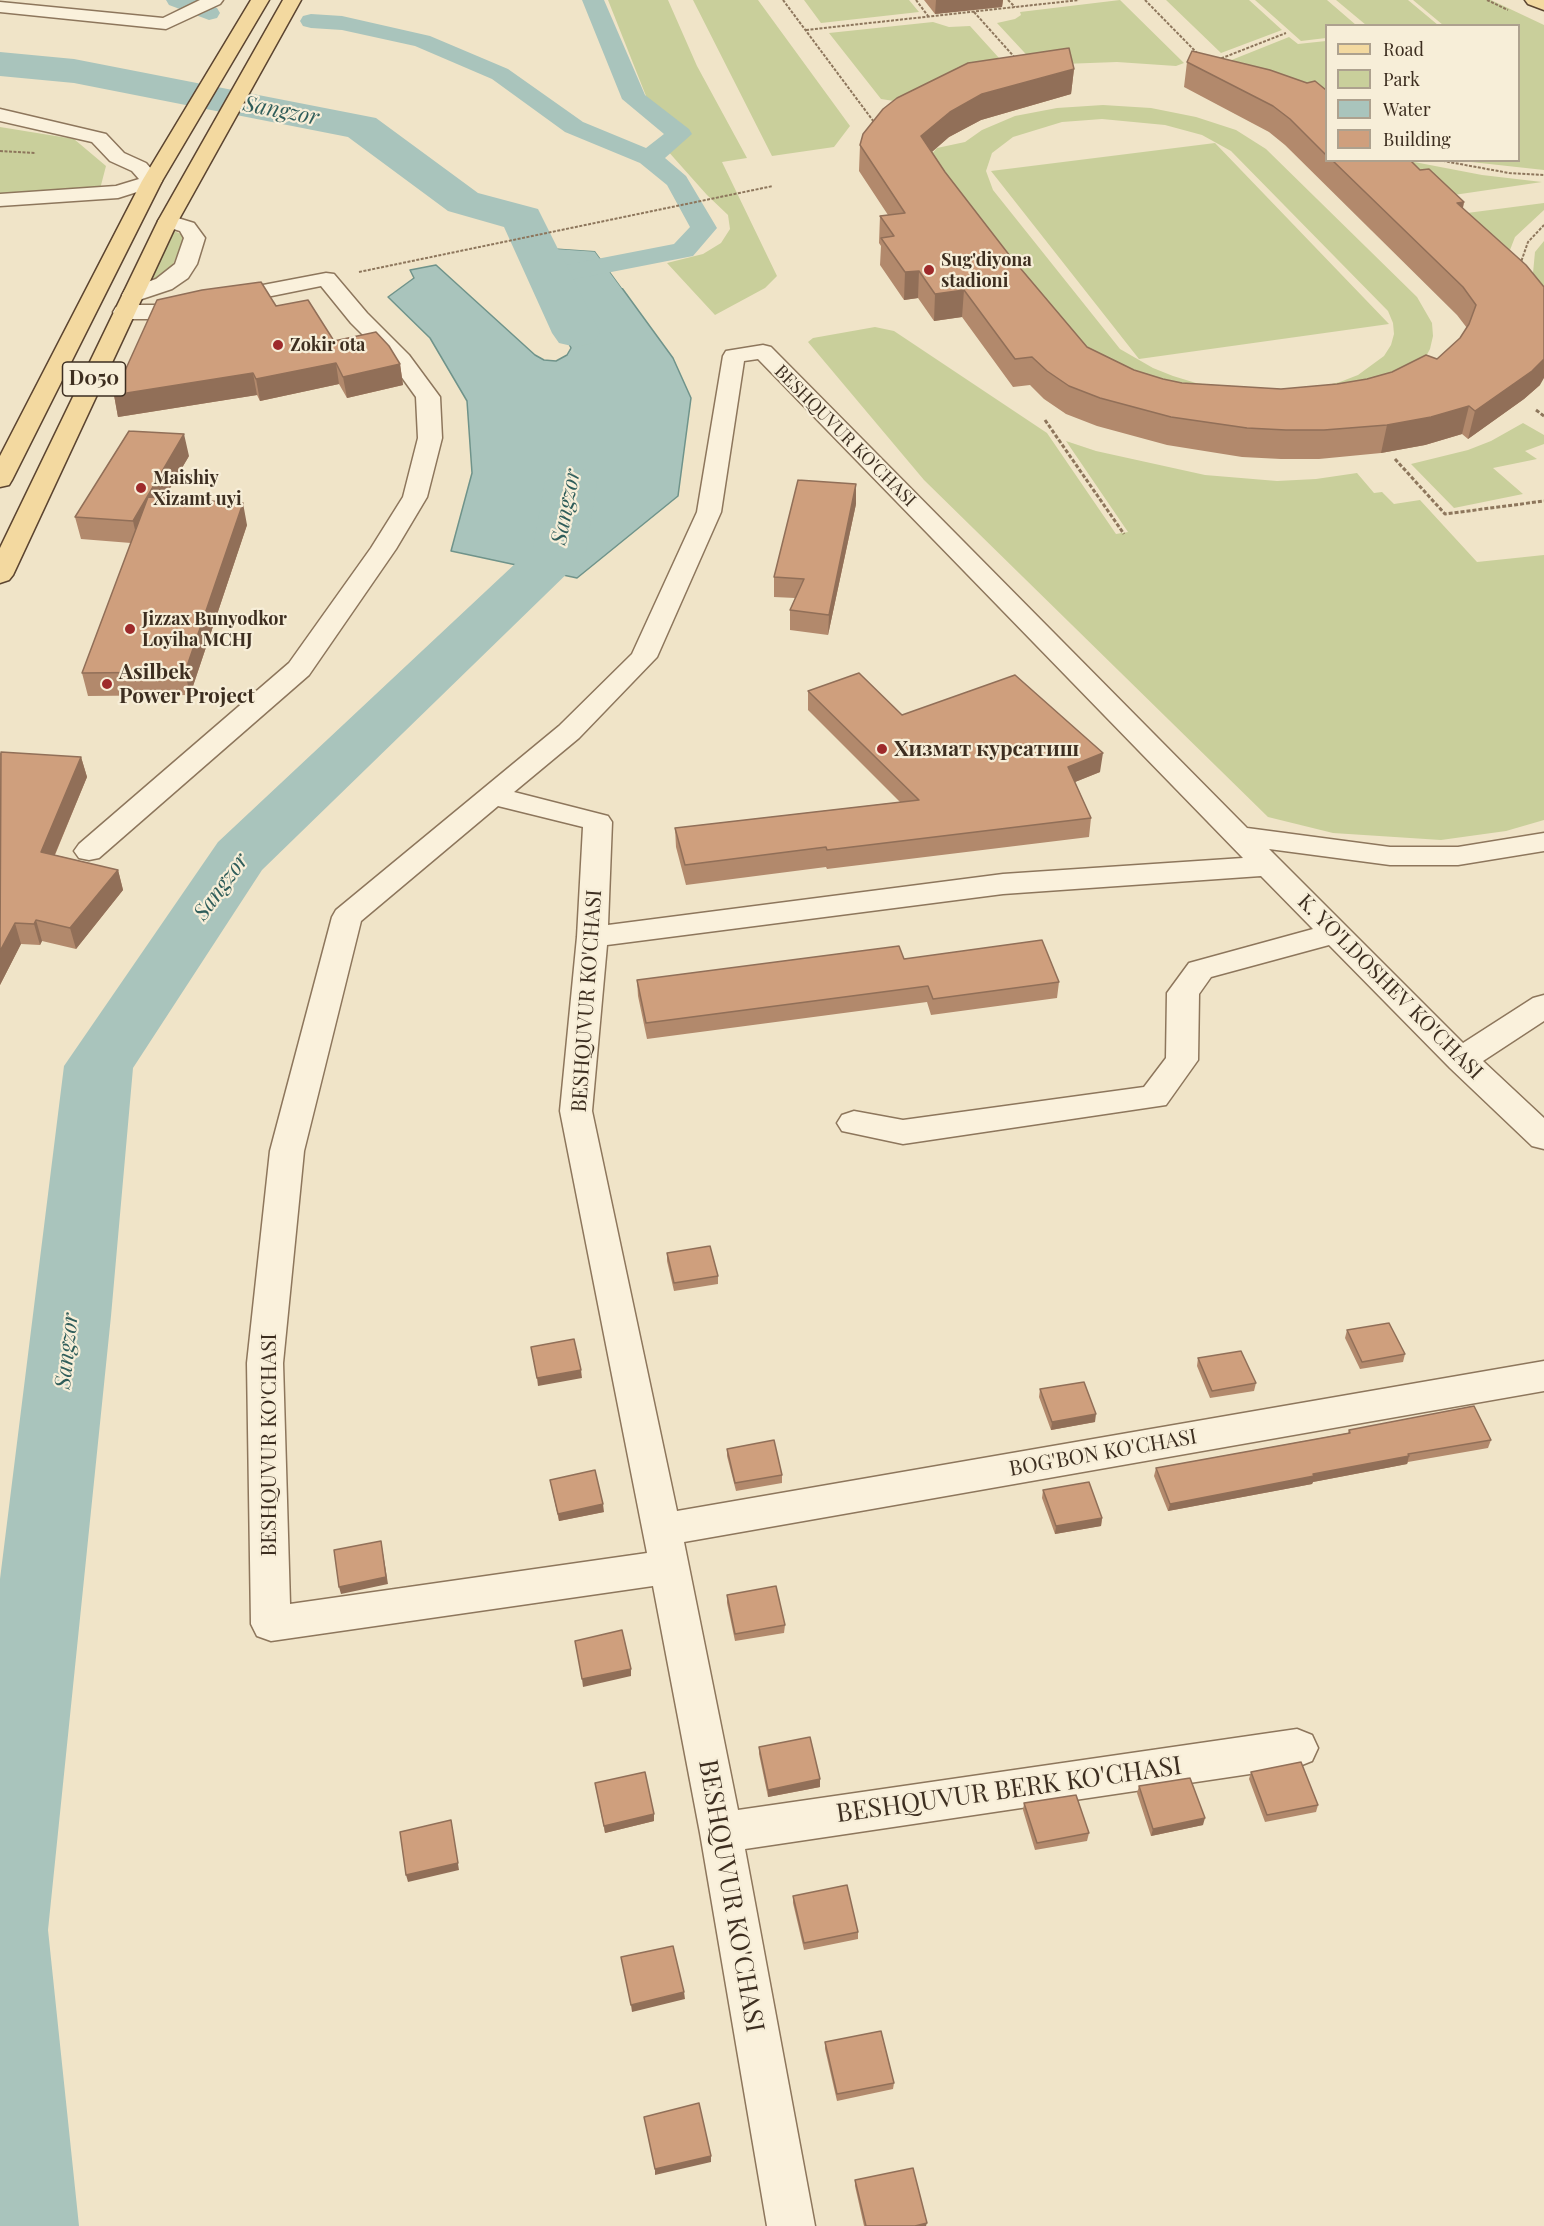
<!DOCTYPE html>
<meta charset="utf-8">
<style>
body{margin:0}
#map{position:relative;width:1544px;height:2226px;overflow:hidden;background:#f0e4c8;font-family:"Playfair Display",serif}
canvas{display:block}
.legend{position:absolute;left:1325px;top:24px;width:195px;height:138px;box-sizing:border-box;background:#f7eed8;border:2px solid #ada18e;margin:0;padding:8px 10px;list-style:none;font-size:18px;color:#3d2e20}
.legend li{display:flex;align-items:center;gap:12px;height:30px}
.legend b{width:30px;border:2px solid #ada18e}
</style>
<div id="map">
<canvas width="1544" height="2226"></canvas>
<ul class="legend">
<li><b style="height:8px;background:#f3d9a0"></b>Road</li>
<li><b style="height:16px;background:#c9cf9b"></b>Park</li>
<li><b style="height:16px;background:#a9c4bc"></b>Water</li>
<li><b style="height:16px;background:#cf9f7d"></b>Building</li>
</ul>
</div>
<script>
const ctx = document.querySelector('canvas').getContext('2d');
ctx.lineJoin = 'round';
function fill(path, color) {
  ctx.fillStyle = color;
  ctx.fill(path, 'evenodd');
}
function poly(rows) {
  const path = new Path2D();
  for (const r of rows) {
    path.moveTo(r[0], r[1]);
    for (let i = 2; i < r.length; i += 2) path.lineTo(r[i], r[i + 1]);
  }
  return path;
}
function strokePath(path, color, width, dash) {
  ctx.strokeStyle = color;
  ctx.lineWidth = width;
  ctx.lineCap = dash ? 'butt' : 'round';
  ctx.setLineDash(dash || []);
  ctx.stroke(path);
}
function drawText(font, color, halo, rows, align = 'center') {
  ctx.font = font + ' "Playfair Display",serif';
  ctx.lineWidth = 4.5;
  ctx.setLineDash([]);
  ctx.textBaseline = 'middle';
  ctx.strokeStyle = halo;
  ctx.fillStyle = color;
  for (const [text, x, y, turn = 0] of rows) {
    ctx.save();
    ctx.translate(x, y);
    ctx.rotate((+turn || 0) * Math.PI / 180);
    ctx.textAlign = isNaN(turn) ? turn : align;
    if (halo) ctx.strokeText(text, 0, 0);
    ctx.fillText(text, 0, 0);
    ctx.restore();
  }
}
fill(poly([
 [608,0,668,0,697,66,747,158,722,162,777,276,765,288,715,315,667,263,703,254,721,243,730,229,728,215,707,195,666,149,685,130,679,122,648,101],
 [693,0,758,0,850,126,834,147,772,156],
 [804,0,909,0,919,12,821,23],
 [1120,0,1184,63,1176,66,1117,62,1036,65,997,23,1015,19,1021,15,1020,12],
 [1166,0,1249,0,1282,30,1221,53],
 [1255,0,1327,0,1356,25,1326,26,1326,38,1301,41],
 [1336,0,1408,0,1438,25,1366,25],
 [1413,0,1491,0,1544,25,1544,170,1462,161,1518,160,1518,26,1443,25],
 [933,22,949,27,970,26,1009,69,894,101,881,99,829,33],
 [1289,37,1298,44,1326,41,1326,110,1229,61],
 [1103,105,1151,108,1196,117,1236,130,1266,149,1417,297,1432,323,1433,336,1430,349,1423,362,1376,392,1114,391,929,157,937,148,965,142,982,130,1015,116,1057,108],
 [1102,119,1165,125,1202,135,1231,151,1388,311,1393,323,1394,334,1391,345,1384,356,1358,375,1340,382,1319,387,1246,391,1196,383,1173,376,1153,368,1120,349,993,190,986,171,992,153,1013,137,1062,122],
 [0,127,74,139,106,166,100,189,0,195],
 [1215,143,1389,324,1139,359,991,171],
 [1409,161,1482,175,1542,182,1447,196],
 [1544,203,1544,210,1515,237,1510,250,1467,213],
 [172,230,185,236,169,274,150,281],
 [1544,241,1544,298,1538,291,1533,273,1535,252],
 [875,327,894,331,1047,433,1116,534,1128,532,1066,441,1096,451,1205,475,1277,481,1316,479,1357,473,1374,493,1382,492,1394,504,1420,500,1477,562,1544,555,1544,820,1506,831,1441,840,1333,833,1268,817,924,480,808,342,813,338],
 [1523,423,1544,435,1544,444,1525,451,1537,459,1493,468,1523,494,1454,508,1411,464,1468,450,1491,441]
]), '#c9cf9b');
const water = poly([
 [547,243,551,248,595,251,673,358,691,398,678,496,577,578,451,551,472,473,467,401,430,338,388,297,414,278,410,270,436,265,535,355,544,360,556,361,567,355,571,348,523,248,547,243]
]);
fill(water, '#a9c4bc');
strokePath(water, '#6f938a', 1.5);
fill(poly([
 [547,240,553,245,597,249,625,288,622,288,595,251,551,248,547,243,520,248,522,245]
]), '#f0e4c8');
fill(poly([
 [166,0,197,0,217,8,220,13,217,18,209,20,169,5,166,0],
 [582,0,604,0,645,95,689,129,692,134,665,158,686,176,717,228,693,256,550,284,540,282,536,276,540,270,674,244,690,227,667,185,640,163,565,132,492,79,415,46,342,30,311,28,303,26,300,21,303,16,311,14,342,16,430,36,508,69,583,122,646,148,664,134,622,99,582,0]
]), '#a9c4bc');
fill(poly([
 [0,52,74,59,376,118,478,193,538,209,600,333,593,343,576,347,559,343,552,333,504,227,448,211,348,137,74,83,0,76,0,52],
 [571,466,589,471,597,482,586,552,578,563,262,870,133,1068,111,1316,48,1930,79,2226,0,2226,0,1579,64,1066,218,842,533,547,545,482,553,471,571,466]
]), '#a9c4bc');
const minor = poly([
 [200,0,223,0,220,4,166,29,0,12,0,2,163,18,200,0],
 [0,109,106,134,124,153,146,163,162,181,159,185,118,198,0,206,0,194,116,186,139,179,132,171,110,161,92,142,0,121,0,109],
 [168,215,194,223,205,238,197,264,188,278,172,289,133,302,125,300,122,295,125,290,156,279,175,264,184,238,180,231,161,225,158,221,161,217,168,215],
 [326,273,334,274,367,313,409,355,440,397,442,438,427,497,396,549,309,675,99,858,89,860,79,858,74,851,79,844,289,663,371,548,403,497,418,438,416,397,393,365,351,323,321,286,158,319,124,319,116,317,113,312,116,307,124,305,158,305,326,273],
 [763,345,771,347,1247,828,1390,847,1458,847,1544,833,1544,851,1458,865,1390,865,1269,849,1463,1043,1533,998,1544,995,1544,1021,1483,1061,1544,1118,1544,1149,1532,1146,1450,1068,1329,945,1211,977,1199,994,1198,1060,1166,1105,903,1144,842,1131,837,1123,842,1115,854,1111,903,1120,1144,1087,1166,1058,1167,993,1189,963,1313,929,1261,876,1003,894,607,945,592,1111,677,1511,1544,1361,1544,1391,684,1542,738,1810,1297,1729,1312,1735,1318,1748,1312,1761,1297,1767,745,1849,815,2226,767,2226,700,1833,653,1586,271,1641,257,1636,251,1624,247,1363,270,1151,332,917,336,910,559,726,632,654,697,512,723,356,726,351,763,345],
 [758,359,1243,858,1003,874,608,925,612,822,608,816,514,792,579,738,657,657,721,512,744,361,758,359],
 [498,806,583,827,577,937,560,1111,647,1553,290,1604,283,1363,304,1151,361,921,498,806]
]);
const major = poly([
 [251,0,269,0,162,181,12,480,9,485,0,487,0,456,142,181,251,0],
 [283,0,301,0,178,221,13,575,9,580,0,583,0,548,158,221,283,0],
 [1525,0,1544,0,1544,10,1528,4,1525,0]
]);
strokePath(minor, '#8d765c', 3);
strokePath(major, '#5b4430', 3);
strokePath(poly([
 [783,0,874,122],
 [916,0,928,16],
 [1008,0,1015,7],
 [1145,0,1199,55],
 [1487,0,1508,10],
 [974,12,1017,60],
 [806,30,1079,0],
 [1217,60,1286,33],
 [0,151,36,153],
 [1438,160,1509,173,1544,175],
 [1520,265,1528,242,1544,225],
 [359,272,773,186]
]), '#8d765c', 2, [3, 1.5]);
strokePath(poly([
 [1536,410,1544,416],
 [1045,420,1124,534],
 [1395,459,1445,514,1544,501]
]), '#8d765c', 3, [4, 2]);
fill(minor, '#faf1dc');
fill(major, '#f3d9a0');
fill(poly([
 [924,0,1003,0,1002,7,935,14],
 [1187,62,1326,90,1326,160,1410,160,1420,170,1464,202,1463,208,1540,385,1524,399,1468,439,1462,434,1425,445,1381,453,1319,459,1281,459,1242,457,1167,445,1097,426,1066,414,1044,399,1030,385,1013,387,962,317,934,321,918,298,904,300,880,265,881,246,879,243,880,216,888,215,859,171,860,145,1074,69,1071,94,981,120,949,137,932,152,945,172,1010,256,1087,347,1134,370,1163,379,1182,383,1281,389,1337,384,1367,379,1437,359,1460,338,1467,328,1457,315,1285,145,1269,132,1184,87],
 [276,306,334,341,400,364,403,385,347,398,339,384,260,401,257,395,118,417,114,395],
 [189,456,164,498,247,525,190,695,88,696,82,673,131,543,81,539,75,517],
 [856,504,828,635,790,630,790,610,795,598,774,597,774,577],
 [808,691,902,715,1100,772,1075,782,1091,818,1089,837,827,869,826,867,686,885,676,847,675,828,900,802,808,710],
 [0,753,81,757,87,777,55,855,118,870,123,890,76,949,42,941,40,945,21,944,0,985],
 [904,959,1059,982,1057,998,931,1015,927,1002,647,1039,638,996,637,980],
 [667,1253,718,1276,718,1284,674,1291,667,1261],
 [1347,1330,1405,1354,1403,1362,1360,1369,1345,1338],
 [1198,1358,1256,1383,1254,1391,1210,1398,1197,1366],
 [1040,1389,1095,1422,1051,1430,1039,1397],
 [1349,1430,1491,1440,1488,1448,1408,1462,1407,1464,1313,1482,1312,1484,1168,1511,1154,1476,1156,1468,1348,1433],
 [727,1449,782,1475,782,1483,736,1491,727,1456],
 [550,1480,604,1512,559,1521],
 [1043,1490,1102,1518,1101,1526,1055,1534,1042,1498],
 [727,1595,785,1625,784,1633,735,1641,727,1603],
 [759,1747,820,1779,820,1787,768,1797,759,1754],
 [1251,1772,1318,1805,1316,1812,1265,1822,1249,1779],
 [595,1783,654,1814,654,1821,605,1833],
 [1139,1786,1203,1825,1151,1836,1137,1793],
 [1024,1803,1089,1833,1087,1841,1035,1850,1023,1810],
 [793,1896,858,1932,858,1939,804,1950,793,1903],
 [825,2042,894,2083,893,2089,837,2101,825,2049],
 [855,2180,926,2226,864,2226,855,2186]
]), '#b2896c');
fill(poly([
 [936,0,1003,0,1002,7,935,14],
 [1074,69,1071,94,981,120,949,137,920,162,921,136,950,112,982,94],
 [1464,202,1458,228,1457,203],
 [919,271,918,298,904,300,905,272],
 [964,290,962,317,934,321,935,294],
 [1544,359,1544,378,1540,385,1524,399,1468,439,1475,411],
 [336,363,339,384,260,401,256,379],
 [400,364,403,385,347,398,343,377],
 [253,373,257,395,118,417,114,395],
 [1469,406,1462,434,1425,445,1381,453,1387,425],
 [184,434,189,456,138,543,133,521],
 [856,484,856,504,828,635,829,615],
 [243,503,247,525,190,695,185,672],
 [1103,753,1100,772,1065,786,1068,767],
 [81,757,87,777,47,873,41,852],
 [118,870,123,890,76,949,70,928],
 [36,920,42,941,40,945,34,924],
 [15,923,21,944,0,985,0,951],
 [581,1370,582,1378,538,1386,537,1378],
 [1096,1414,1095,1422,1051,1430,1052,1422],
 [1409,1456,1407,1464,1313,1482,1312,1484,1168,1511,1170,1504,1313,1474],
 [603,1504,604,1512,559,1521,558,1514],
 [1102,1518,1101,1526,1055,1534,1056,1526],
 [381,1541,388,1584,341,1594,339,1587],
 [631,1669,631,1676,583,1687,582,1679],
 [820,1779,820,1787,768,1797,768,1790],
 [654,1814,654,1821,605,1833,604,1826],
 [1205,1818,1203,1825,1151,1836,1153,1829],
 [451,1820,459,1870,408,1882,406,1875],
 [684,1992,685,1999,632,2012,631,2005],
 [711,2156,711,2162,655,2175,655,2169],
 [927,2223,926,2226,915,2226]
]), '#916f58');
const building = poly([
 [1069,48,1074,69,982,94,950,112,921,136,945,172,1010,256,1087,347,1134,370,1163,379,1182,383,1281,389,1337,384,1367,379,1392,372,1426,355,1437,359,1460,338,1469,324,1476,305,1463,287,1332,160,1410,160,1420,170,1429,169,1464,202,1457,203,1526,265,1544,287,1544,359,1532,371,1475,411,1469,406,1431,417,1387,425,1324,430,1286,430,1247,428,1171,417,1100,398,1069,386,1047,371,1032,357,1015,359,964,290,935,294,919,271,905,272,881,238,894,236,880,216,905,213,860,145,863,134,883,109,897,98,968,63,1069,48],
 [1192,51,1270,70,1307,83,1315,81,1326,90,1326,155,1290,119,1273,106,1187,62,1192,51],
 [261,282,276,306,308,300,334,341,376,332,389,346,400,364,343,377,336,363,256,379,253,373,114,395,157,300,202,290,261,282],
 [129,431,184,434,133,521,75,517,129,431],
 [798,480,856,484,829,615,790,610,804,579,774,577,798,480],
 [148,497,243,503,185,672,82,673,148,497],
 [859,673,902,715,1015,675,1103,753,1068,767,1091,818,827,850,826,847,685,865,675,828,919,800,808,691,859,673],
 [1,752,81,757,41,852,118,870,70,928,36,920,34,924,15,923,0,951,1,752],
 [1042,940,1059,982,933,999,928,986,646,1023,637,980,899,946,904,959,1042,940],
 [710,1246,718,1276,674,1283,667,1253,710,1246],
 [1389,1323,1405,1354,1362,1362,1347,1330,1389,1323],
 [574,1339,581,1370,537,1378,531,1347,574,1339],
 [1241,1351,1256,1383,1212,1391,1198,1358,1241,1351],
 [1084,1382,1096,1414,1052,1422,1040,1389,1084,1382],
 [1474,1406,1491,1440,1408,1454,1409,1456,1313,1474,1314,1476,1170,1504,1156,1468,1350,1433,1349,1430,1474,1406],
 [774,1440,782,1475,735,1483,727,1449,774,1440],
 [595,1470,603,1504,558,1514,550,1480,595,1470],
 [1089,1482,1102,1518,1056,1526,1043,1490,1089,1482],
 [381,1541,386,1577,339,1587,334,1550,381,1541],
 [776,1586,785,1625,735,1634,727,1595,776,1586],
 [622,1630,631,1669,582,1679,575,1641,622,1630],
 [810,1737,820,1779,768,1790,759,1747,810,1737],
 [1301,1762,1318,1805,1267,1815,1251,1772,1301,1762],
 [645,1772,654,1814,604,1826,595,1783,645,1772],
 [1190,1778,1205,1818,1153,1829,1139,1786,1190,1778],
 [1076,1795,1089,1833,1037,1843,1024,1803,1076,1795],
 [451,1820,458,1863,406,1875,400,1832,451,1820],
 [847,1885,858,1932,804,1943,793,1896,847,1885],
 [673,1946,684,1992,631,2005,621,1957,673,1946],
 [881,2031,894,2083,837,2094,825,2042,881,2031],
 [699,2103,711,2156,655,2169,644,2117,699,2103],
 [913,2168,927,2223,915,2226,866,2226,855,2180,913,2168]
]);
fill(building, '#cf9f7d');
strokePath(building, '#916f58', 1.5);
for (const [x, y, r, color] of [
 [929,270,6,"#9e2a2b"],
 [278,345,6,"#9e2a2b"],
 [141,488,6,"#9e2a2b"],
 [130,629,6,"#9e2a2b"],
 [107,684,6,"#9e2a2b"],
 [882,749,6,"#9e2a2b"]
]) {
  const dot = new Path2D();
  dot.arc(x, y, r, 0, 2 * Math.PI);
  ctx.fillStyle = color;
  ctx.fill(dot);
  strokePath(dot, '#f7eed8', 2);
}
drawText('bold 18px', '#3d2e20', '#f7eed8', [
 ["Sug'diyona",941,260],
 ["stadioni",941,281],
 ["Zokir ota",290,345],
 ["Maishiy",153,478],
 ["Xizamt uyi",153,499],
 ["Jizzax Bunyodkor",142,619],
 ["Loyiha MCHJ",142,640]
], 'left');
drawText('18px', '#3d2e20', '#f7eed8', [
 ["BESHQUVUR KO'CHASI",845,436,45]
]);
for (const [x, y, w] of [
 [94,379,63]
]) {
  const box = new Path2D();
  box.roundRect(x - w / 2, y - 17, w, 34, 4.5);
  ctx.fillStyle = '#f7eed8';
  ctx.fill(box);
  strokePath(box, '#3d2e20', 1.5);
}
drawText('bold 20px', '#3d2e20', null, [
 ["D050",94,379]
]);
drawText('bold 21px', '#3d2e20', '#f7eed8', [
 ["Asilbek",119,672],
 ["Power Project",119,696],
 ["Хизмат курсатиш",894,749]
], 'left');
drawText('21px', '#3d2e20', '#f7eed8', [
 ["K. YO'LDOSHEV KO'CHASI",1390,987,45],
 ["BESHQUVUR KO'CHASI",587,1001,-86],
 ["BESHQUVUR KO'CHASI",269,1445,-90],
 ["BOG'BON KO'CHASI",1103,1453,-10]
]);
drawText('italic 22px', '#2f5d5a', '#f7eed8', [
 ["Sangzor",281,111,11],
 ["Sangzor",566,507,-79],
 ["Sangzor",221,887,-54],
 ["Sangzor",67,1351,-84]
]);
drawText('26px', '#3d2e20', '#f7eed8', [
 ["BESHQUVUR BERK KO'CHASI",1009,1790,-8],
 ["BESHQUVUR KO'CHASI",731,1896,80]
]);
</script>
